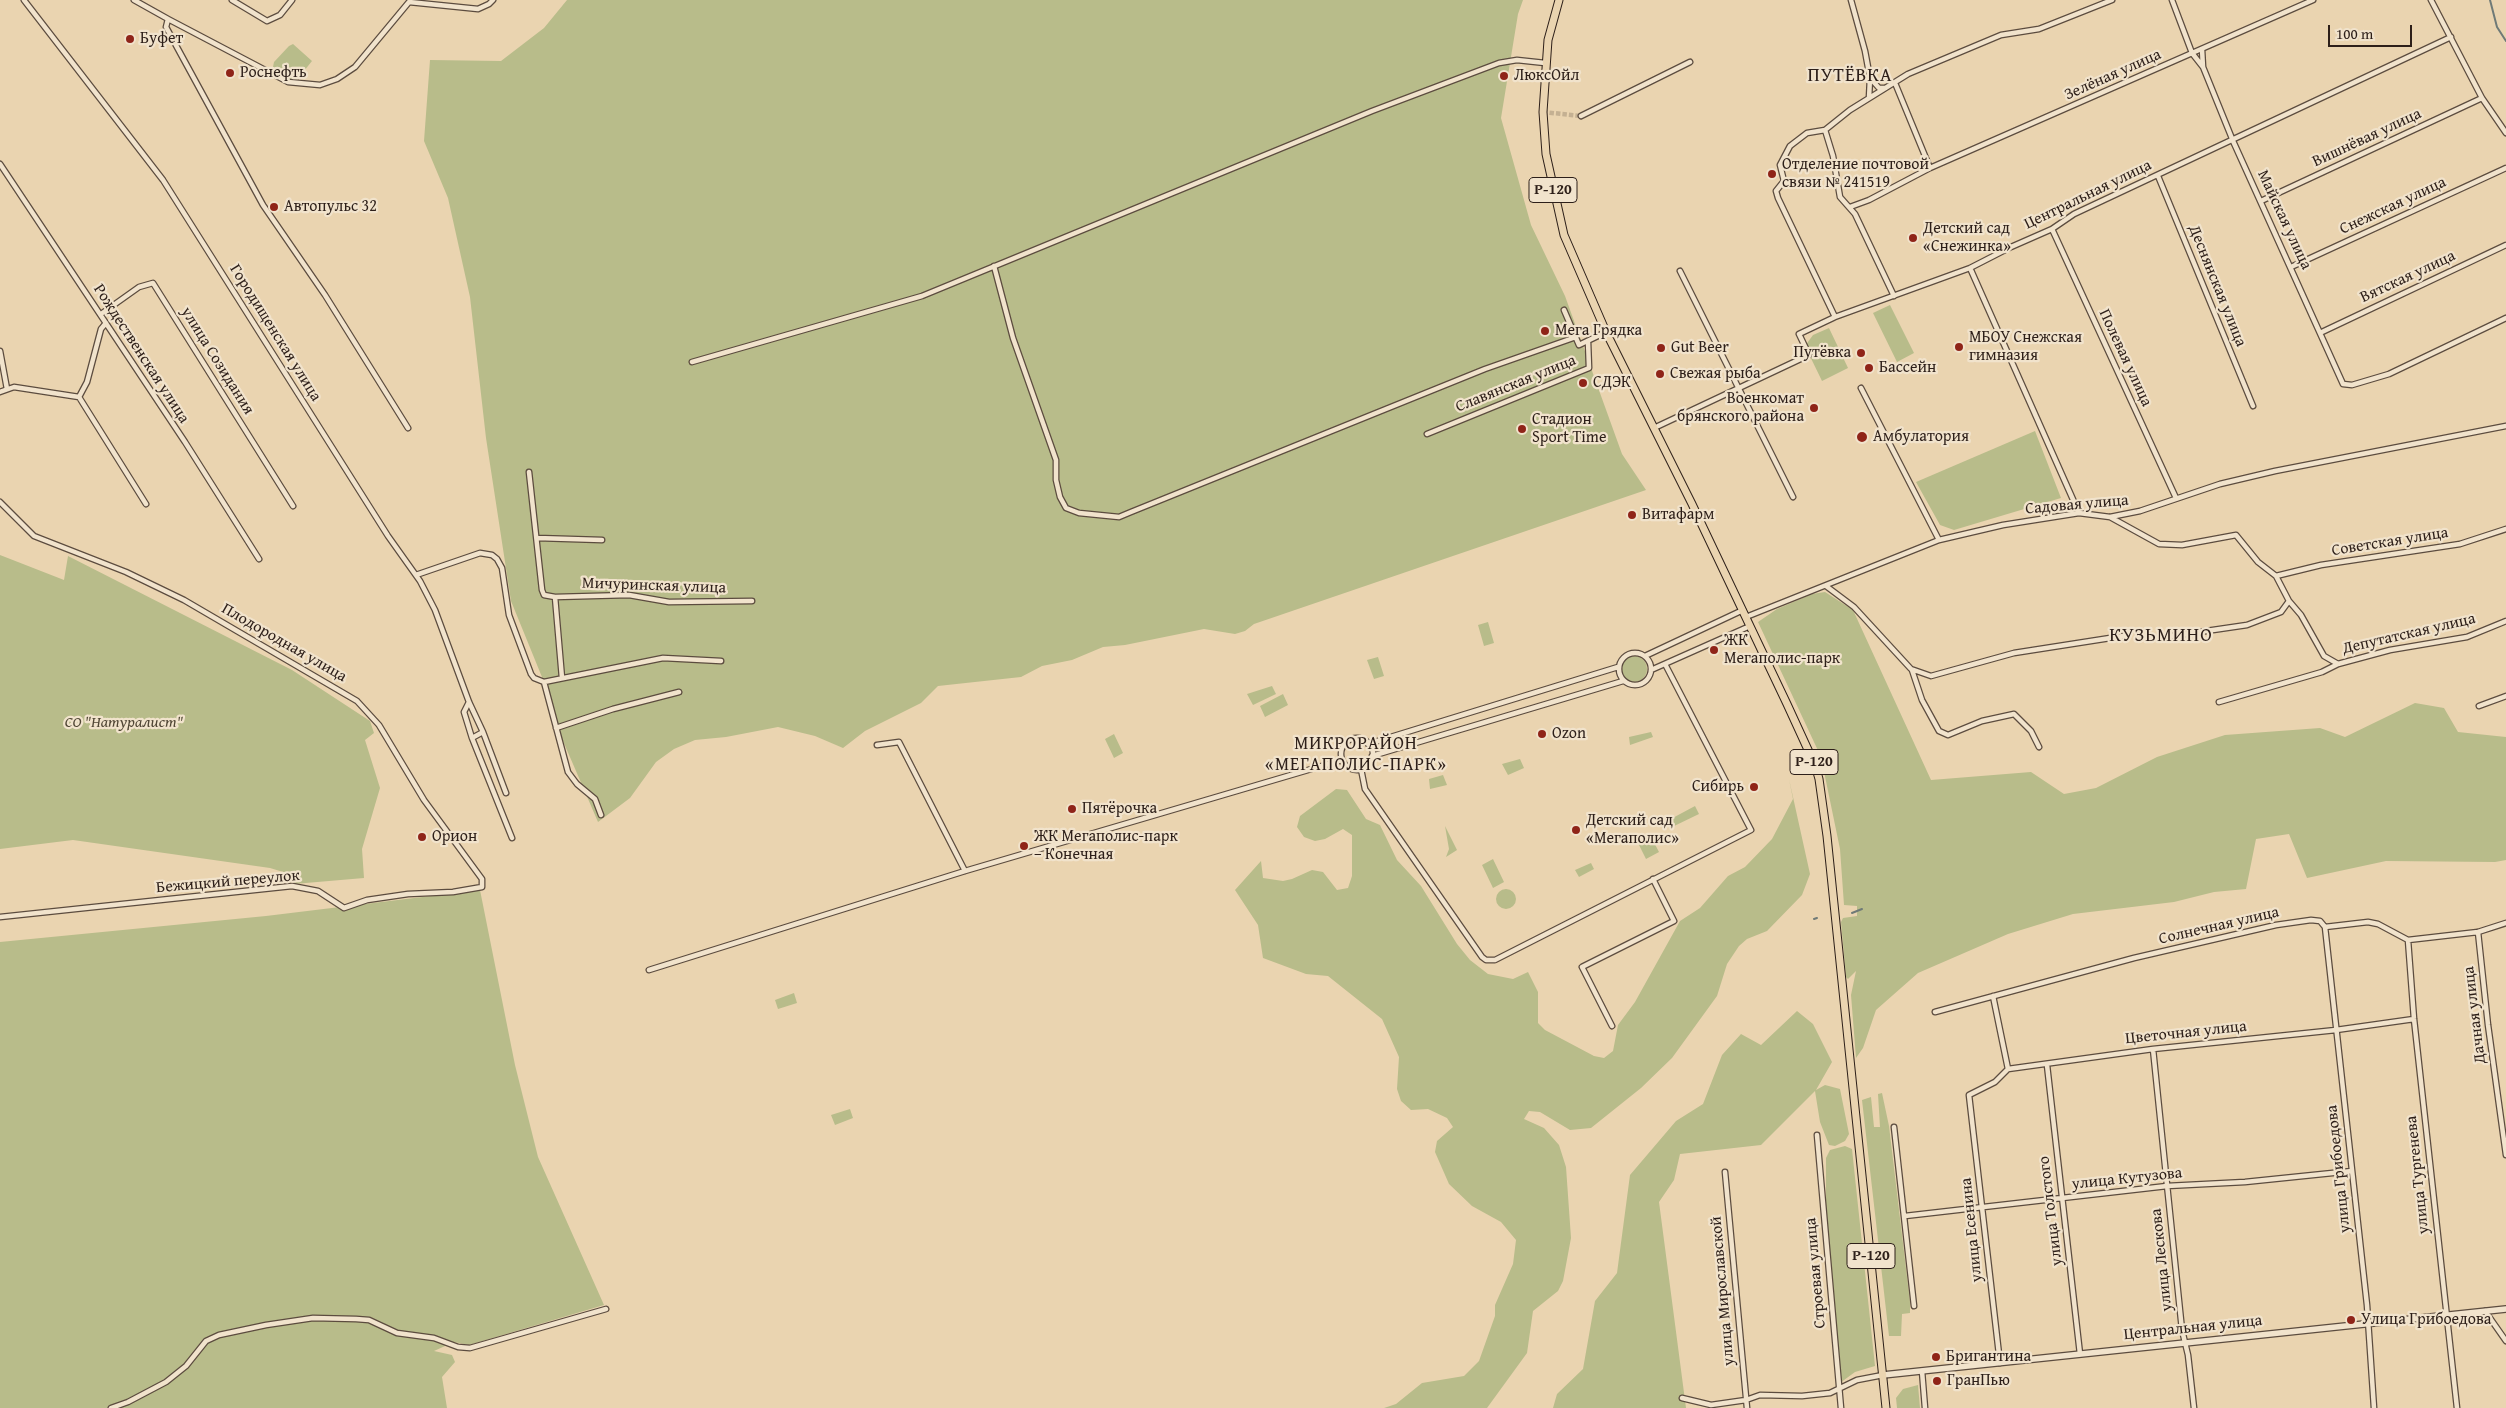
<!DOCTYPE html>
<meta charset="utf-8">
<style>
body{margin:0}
#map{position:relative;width:2506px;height:1408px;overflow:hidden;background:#ead4b0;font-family:"Gentium Book Plus",serif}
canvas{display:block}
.scale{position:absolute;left:2328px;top:25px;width:84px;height:22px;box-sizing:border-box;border:2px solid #2d1f19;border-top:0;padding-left:6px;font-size:15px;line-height:18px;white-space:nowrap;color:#2d1f19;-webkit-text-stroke:4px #f1e3cc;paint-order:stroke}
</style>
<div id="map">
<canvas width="2506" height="1408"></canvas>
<div class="scale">100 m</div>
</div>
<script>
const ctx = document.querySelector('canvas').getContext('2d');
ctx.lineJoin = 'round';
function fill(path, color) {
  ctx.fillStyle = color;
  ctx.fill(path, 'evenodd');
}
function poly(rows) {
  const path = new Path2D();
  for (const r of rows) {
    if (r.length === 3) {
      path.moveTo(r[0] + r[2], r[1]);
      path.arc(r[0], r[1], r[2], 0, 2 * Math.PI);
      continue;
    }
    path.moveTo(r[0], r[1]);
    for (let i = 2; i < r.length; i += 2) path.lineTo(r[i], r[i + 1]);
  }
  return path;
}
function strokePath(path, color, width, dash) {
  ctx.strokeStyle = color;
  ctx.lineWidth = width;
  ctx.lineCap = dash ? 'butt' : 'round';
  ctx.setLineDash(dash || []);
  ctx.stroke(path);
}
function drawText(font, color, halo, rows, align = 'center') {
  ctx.font = font + ' "Gentium Book Plus",serif';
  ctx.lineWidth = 4.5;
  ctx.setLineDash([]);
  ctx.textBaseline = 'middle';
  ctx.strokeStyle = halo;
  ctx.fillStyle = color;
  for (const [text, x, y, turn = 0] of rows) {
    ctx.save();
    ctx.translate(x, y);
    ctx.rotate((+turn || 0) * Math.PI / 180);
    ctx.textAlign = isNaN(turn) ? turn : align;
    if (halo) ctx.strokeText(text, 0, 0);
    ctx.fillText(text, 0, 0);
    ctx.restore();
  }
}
fill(poly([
 [567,0,1523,0,1518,14,1501,118,1531,225,1565,296,1622,454,1646,490,1254,624,1245,631,1235,634,1204,629,1125,645,1103,647,1072,660,1042,666,1021,677,938,686,921,703,865,731,843,748,815,736,778,727,726,737,695,740,674,749,656,762,630,798,598,822,557,727,544,682,511,601,486,438,470,297,448,198,424,141,430,60,501,61,544,28],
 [293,44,312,61,296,81,292,81,273,67,274,62,289,46],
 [1890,305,1914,353,1897,362,1873,313],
 [1829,328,1848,368,1822,381,1805,346,1813,335],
 [2035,431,2061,498,1954,530,1940,525,1916,482],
 [0,555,64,580,68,556,292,670,370,721,374,733,365,740,380,788,362,849,364,878,294,884,293,875,270,868,73,840,0,849],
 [1825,592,1853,610,1931,780,2031,772,2064,794,2096,788,2157,757,2225,735,2320,728,2345,737,2415,703,2444,708,2458,732,2506,737,2506,860,2495,862,2386,861,2307,878,2289,834,2256,839,2246,889,2214,892,2174,902,2073,914,2008,934,1918,973,1876,1010,1863,1048,1856,1058,1851,995,1856,971,1848,979,1846,977,1841,922,1843,918,1857,916,1857,906,1844,905,1840,849,1821,757,1758,622,1777,609,1812,594],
 [1488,622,1494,643,1484,646,1478,625],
 [1634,669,13],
 [1378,657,1384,676,1374,679,1367,660],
 [1272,686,1276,694,1253,705,1247,694],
 [1283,694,1288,705,1265,717,1260,706],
 [1651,732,1653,737,1630,745,1629,737],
 [1114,734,1123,753,1114,758,1105,739],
 [1520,759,1524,768,1508,775,1502,764],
 [1443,775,1447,785,1430,789,1429,779],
 [1789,779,1810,874,1802,895,1767,931,1747,939,1739,946,1727,964,1717,996,1672,1058,1641,1088,1591,1128,1570,1130,1540,1112,1529,1111,1524,1119,1544,1128,1559,1145,1566,1167,1571,1238,1563,1281,1558,1291,1533,1311,1527,1353,1487,1408,1384,1408,1396,1404,1422,1383,1464,1376,1479,1361,1495,1316,1495,1305,1513,1264,1516,1240,1501,1222,1472,1206,1449,1184,1435,1152,1437,1141,1453,1127,1447,1118,1428,1109,1411,1110,1401,1101,1397,1089,1399,1057,1382,1019,1328,976,1306,974,1263,958,1258,925,1235,890,1261,861,1263,878,1283,881,1292,879,1312,870,1323,872,1337,890,1348,888,1352,876,1352,835,1343,829,1325,839,1315,841,1304,837,1297,827,1300,816,1336,789,1347,790,1366,819,1380,825,1397,860,1421,886,1457,944,1470,960,1488,974,1513,979,1528,972,1538,992,1538,1023,1545,1030,1594,1056,1604,1058,1613,1051,1618,1025,1635,1002,1680,921,1700,908,1728,876,1745,867,1772,839,1793,799],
 [1695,806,1699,814,1670,828,1667,821],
 [1445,826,1457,850,1446,857,1449,849],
 [1649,833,1659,852,1646,859,1636,839],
 [1493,859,1504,882,1493,888,1482,865],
 [1591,863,1594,869,1579,877,1575,870],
 [1506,899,10],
 [480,890,515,1065,538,1157,604,1305,469,1345,454,1342,434,1351,452,1355,455,1362,442,1377,447,1408,0,1408,0,942,266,916],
 [794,993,797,1003,778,1009,775,1000],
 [1797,1011,1813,1024,1832,1062,1816,1090,1825,1085,1840,1089,1849,1134,1845,1141,1835,1146,1829,1145,1820,1122,1815,1091,1761,1145,1680,1154,1674,1180,1659,1202,1686,1408,1553,1408,1557,1394,1583,1369,1595,1301,1617,1273,1630,1175,1676,1121,1703,1104,1722,1055,1741,1034,1761,1045],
 [1882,1093,1889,1126,1910,1302,1910,1313,1902,1314,1901,1336,1889,1336,1862,1100,1871,1097,1874,1127,1880,1127,1878,1094],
 [850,1109,853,1118,835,1125,831,1115],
 [1845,1146,1852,1149,1875,1366,1855,1372,1840,1383,1826,1217,1826,1158,1830,1150],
 [1918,1385,1920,1408,1897,1408,1896,1398,1903,1389]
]), '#b8bc8a');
strokePath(poly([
 [2490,0,2497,27,2506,41],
 [1852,913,1862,909],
 [1814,919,1817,918]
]), '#6f7a77', 2);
strokePath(poly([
 [1543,112,1581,116]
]), '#c4b092', 4.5, [4.5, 2]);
const minor = poly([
 [24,0,163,180,388,536,420,581,435,610,469,702,483,732,472,738,464,712,469,702],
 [134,0,168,19,166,27,263,205,325,295,408,428],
 [232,0,267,21,280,15,292,0],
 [1851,0,1865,51,1870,78,1869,98],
 [2172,0,2192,53,2203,67],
 [2431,0,2482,98,2506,133],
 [168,19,288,82,320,85,337,79,355,67,409,2,478,9,489,4,493,0],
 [2202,49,2203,67,2233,141,2343,384,2352,385,2389,374,2506,318],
 [1871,79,1879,88,1884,88],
 [1895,83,1930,168],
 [1581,116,1690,62],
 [1825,130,1833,156,1840,197,1855,214,1894,296],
 [0,164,185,442,259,559],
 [2158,176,2253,406],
 [2261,201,2482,98],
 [1850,207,1869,200,1930,168,2313,0],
 [2052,229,2176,498],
 [994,266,1013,338,1056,460,1056,480,1060,497,1066,508,1079,513,1119,517,1131,512,1485,369,1576,337],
 [2291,267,2506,168],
 [1970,268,2079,513],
 [1680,271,1793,497],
 [1564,310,1579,345,1606,332],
 [101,314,139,287,153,283,293,506],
 [1835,317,1778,198,1776,191,1784,181,1780,165,1790,146,1807,133,1825,130,1850,110,1908,74,2001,35,2039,29,2112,0],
 [2322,332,2506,245],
 [0,351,7,389],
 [692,362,922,296,1372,111,1499,63,1517,60,1545,63],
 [1861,388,1939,540],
 [0,392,14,387,79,397],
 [79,397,146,504],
 [79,397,87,382,101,329,106,323],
 [1654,428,1809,355,1799,334,1835,317,1970,268,2011,247,2052,229,2074,214,2451,37],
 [1427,434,1589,368,1588,341],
 [529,472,542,590,544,595,555,597,562,678],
 [0,502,34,536,126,572,184,600,357,701,379,725,424,800,482,879,482,887,453,892,408,894,367,900,344,908,318,891,292,886,0,917],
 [2110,517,2159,544,2182,545,2236,535,2258,562,2276,576,2289,601,2301,615,2324,656,2338,664,2390,650,2467,637,2506,621],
 [537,538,602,540],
 [416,575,480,553,492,555,497,559,502,568,509,615,531,674,534,678,544,682,663,658,721,661],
 [2276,576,2321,565,2460,544,2506,529],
 [1826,586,1854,607,1911,669,1931,676,2014,653,2123,636],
 [555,597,629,595,669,602,752,601],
 [1746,617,1939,540,2003,525,2079,513,2110,517,2140,511,2220,484,2275,471,2506,426],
 [2172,636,2247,625,2281,612,2289,601],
 [1635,669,16],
 [1645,656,1743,610],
 [1651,670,1750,626],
 [1912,670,1922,700,1939,731,1948,735,1982,721,2014,714,2031,731,2039,747],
 [544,682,568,772,577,784,595,799,601,815],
 [2219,702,2322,672,2338,664],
 [2479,706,2506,696],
 [556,728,613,709,679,692],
 [483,732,506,793],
 [472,738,512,838],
 [1357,754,16],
 [1368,744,1618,667],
 [877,745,899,742,965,871],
 [1372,756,1623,681],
 [1361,769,1365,789,1482,957,1486,960,1495,960,1751,830,1665,664],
 [2325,927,2367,1305,2374,1408],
 [2478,932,2488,1025,2506,1155],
 [2408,940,2414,1019,2457,1408],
 [649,970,965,871,1342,760],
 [1993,996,2008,1069],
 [1935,1012,2134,958,2276,925,2311,920,2320,921,2325,927,2368,922,2378,924,2408,940,2478,932,2506,923],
 [1612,1026,1582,967,1674,921,1653,879],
 [2153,1049,2182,1330,2188,1355,2194,1408],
 [2047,1065,2080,1354],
 [1894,1127,1914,1306],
 [1817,1135,1841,1408],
 [1725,1172,1747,1408],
 [1905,1216,2167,1186,2245,1182,2352,1171],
 [2485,1311,2506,1341],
 [2000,1363,1969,1095,1995,1082,2008,1069,2153,1049,2336,1030,2414,1019],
 [1922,1371,1925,1408],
 [1682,1398,1711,1405,1746,1400,1760,1395,1802,1396,1830,1393,1857,1380,1883,1375],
 [111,1408,128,1402,166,1382,186,1366,206,1341,219,1335,266,1325,313,1318,356,1319,369,1320,397,1333,434,1338,458,1347,470,1348,606,1309]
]);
const tertiary = poly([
 [1883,1375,2506,1309]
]);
const primary = poly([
 [1559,0,1548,40,1543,112,1546,154,1564,235,1606,332,1692,504,1787,704,1815,765,1819,779,1827,836,1886,1408]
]);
strokePath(minor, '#5c4c3f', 7);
strokePath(tertiary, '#5c4c3f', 8);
strokePath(primary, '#2d1f19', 9);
strokePath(minor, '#f1e3cc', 4.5);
strokePath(tertiary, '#f1e3cc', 5.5);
strokePath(primary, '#ead4b0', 7);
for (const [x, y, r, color] of [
 [130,39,5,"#8f2418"],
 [230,73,5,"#8f2418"],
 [1504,76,5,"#8f2418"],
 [1772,174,5,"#8f2418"],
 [274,207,5,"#8f2418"],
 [1913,238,5,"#8f2418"],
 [1545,331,5,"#8f2418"],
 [1959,347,5,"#8f2418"],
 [1661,348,5,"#8f2418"],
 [1861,353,5,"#8f2418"],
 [1869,368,5,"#8f2418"],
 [1660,374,5,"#8f2418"],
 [1583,383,5,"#8f2418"],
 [1814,408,5,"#8f2418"],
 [1522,429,5,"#8f2418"],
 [1862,437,6,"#8f2418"],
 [1632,515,5,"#8f2418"],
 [1714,650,5,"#8f2418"],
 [1542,734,5,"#8f2418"],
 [1754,787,5,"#8f2418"],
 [1072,809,5,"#8f2418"],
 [1576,830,5,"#8f2418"],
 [422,837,5,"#8f2418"],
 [1024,846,5,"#8f2418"],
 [2351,1320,5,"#8f2418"],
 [1936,1357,5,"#8f2418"],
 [1937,1381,5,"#8f2418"]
]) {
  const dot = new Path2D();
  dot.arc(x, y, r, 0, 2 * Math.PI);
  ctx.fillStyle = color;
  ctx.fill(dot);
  strokePath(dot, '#f1e3cc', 2);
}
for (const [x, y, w] of [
 [1553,190,48],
 [1814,762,48],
 [1871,1256,48]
]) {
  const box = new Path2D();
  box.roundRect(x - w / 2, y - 12.5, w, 25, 4);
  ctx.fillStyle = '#f1e3cc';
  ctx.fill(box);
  strokePath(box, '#2d1f19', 1);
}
drawText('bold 15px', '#2d1f19', null, [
 ["Р-120",1553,190],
 ["Р-120",1814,762],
 ["Р-120",1871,1256]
]);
drawText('16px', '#2d1f19', '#f1e3cc', [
 ["Буфет",140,39],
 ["Роснефть",240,73],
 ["ЛюксОйл",1514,76],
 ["Отделение почтовой",1782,165],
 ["связи № 241519",1782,183],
 ["Автопульс 32",284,207],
 ["Детский сад",1923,229],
 ["«Снежинка»",1923,247],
 ["Мега Грядка",1555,331],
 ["МБОУ Снежская",1969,338],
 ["гимназия",1969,356],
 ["Gut Beer",1671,348],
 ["Путёвка",1851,353,"right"],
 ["Бассейн",1879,368],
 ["Свежая рыба",1670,374],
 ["СДЭК",1593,383],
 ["Военкомат",1804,399,"right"],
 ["брянского района",1804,417,"right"],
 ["Стадион",1532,420],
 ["Sport Time",1532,438],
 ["Амбулатория",1873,437],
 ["Витафарм",1642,515],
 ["ЖК",1724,641],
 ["Мегаполис-парк",1724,659],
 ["Ozon",1552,734],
 ["Сибирь",1744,787,"right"],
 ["Пятёрочка",1082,809],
 ["Детский сад",1586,821],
 ["«Мегаполис»",1586,839],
 ["Орион",432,837],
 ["ЖК Мегаполис-парк",1034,837],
 ["– Конечная",1034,855],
 ["Улица Грибоедова",2361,1320],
 ["Бригантина",1946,1357],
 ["ГранПью",1947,1381]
], 'left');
drawText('16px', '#2d1f19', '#f1e3cc', [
 ["Зелёная улица",2113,75,-24],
 ["Вишнёвая улица",2367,138,-25],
 ["Центральная улица",2088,195,-26],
 ["Снежская улица",2393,206,-25],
 ["Майская улица",2284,220,65],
 ["Вятская улица",2408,277,-25],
 ["Деснянская улица",2217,286,68],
 ["Городищенская улица",275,333,58],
 ["Рождественская улица",141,354,57],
 ["Полевая улица",2125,358,65],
 ["улица Созидания",217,361,58],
 ["Славянская улица",1516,384,-22],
 ["Садовая улица",2077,505,-5],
 ["Советская улица",2390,542,-9],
 ["Мичуринская улица",654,586,2],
 ["Депутатская улица",2409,634,-13],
 ["Плодородная улица",284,643,30],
 ["Бежицкий переулок",228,882,-5],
 ["Солнечная улица",2219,926,-13],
 ["Дачная улица",2475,1015,-97],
 ["Цветочная улица",2186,1033,-6],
 ["улица Грибоедова",2339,1169,-96],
 ["улица Тургенева",2418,1175,-96],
 ["улица Кутузова",2127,1179,-6],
 ["улица Толстого",2051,1211,-97],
 ["улица Есенина",1972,1230,-96],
 ["улица Лескова",2162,1260,-96],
 ["Строевая улица",1816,1273,-95],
 ["улица Мирославской",1723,1291,-95],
 ["Центральная улица",2193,1328,-6]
]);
drawText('italic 16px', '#504635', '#f1e3cc', [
 ["СО \"Натуралист\"",124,723]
]);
ctx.letterSpacing = '1px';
drawText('18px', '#2d1f19', '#f1e3cc', [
 ["МИКРОРАЙОН",1356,744],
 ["«МЕГАПОЛИС-ПАРК»",1356,765]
]);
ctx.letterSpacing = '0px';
ctx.letterSpacing = '1px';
drawText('19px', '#2d1f19', '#f1e3cc', [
 ["ПУТЁВКА",1850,76],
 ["КУЗЬМИНО",2161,636]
]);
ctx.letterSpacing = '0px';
</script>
